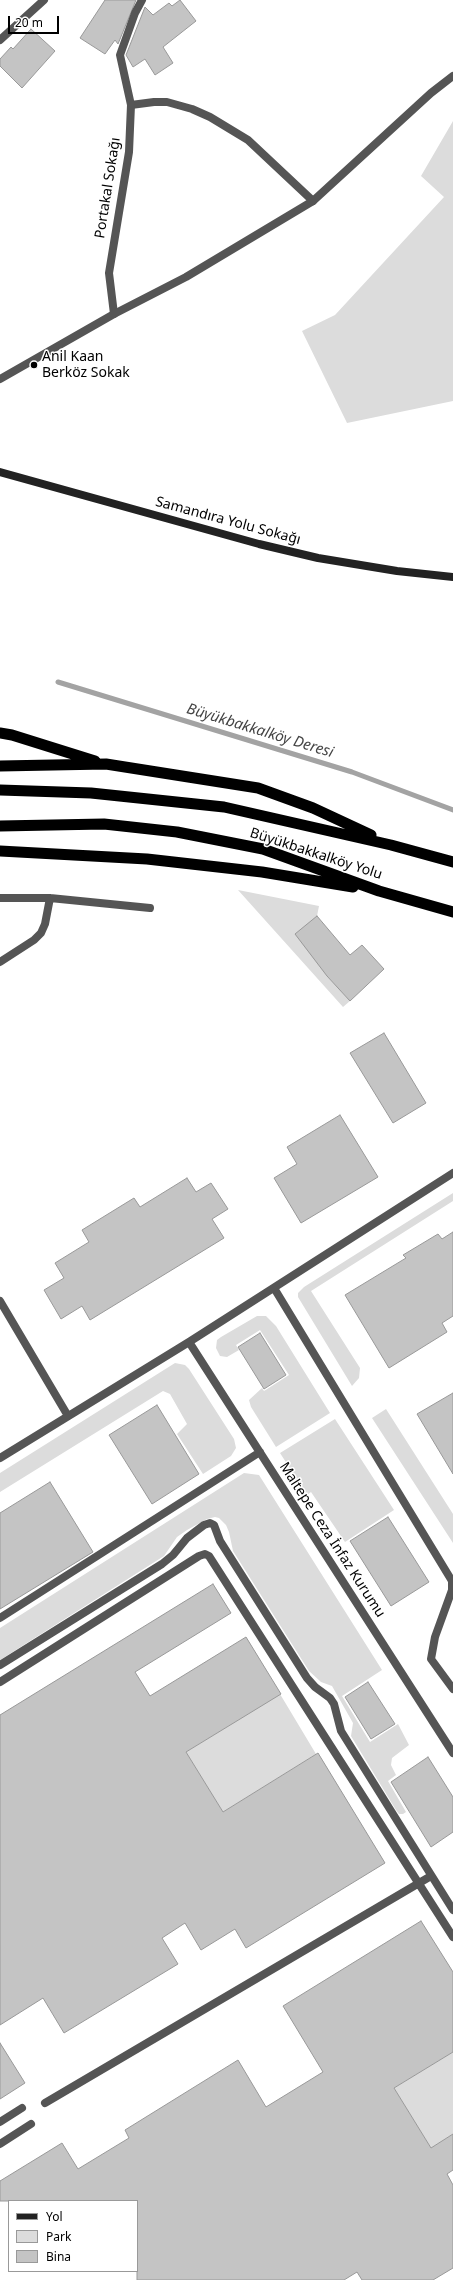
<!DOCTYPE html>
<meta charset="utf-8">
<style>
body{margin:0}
#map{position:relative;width:453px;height:2280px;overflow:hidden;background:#fff;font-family:"Noto Sans",sans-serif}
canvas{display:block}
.legend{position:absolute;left:8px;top:2200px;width:130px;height:72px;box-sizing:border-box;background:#fff;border:1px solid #999;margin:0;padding:5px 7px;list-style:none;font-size:12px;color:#000}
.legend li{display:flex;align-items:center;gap:8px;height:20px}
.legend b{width:20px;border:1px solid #999}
.scale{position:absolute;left:8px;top:16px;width:51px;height:18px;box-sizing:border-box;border:2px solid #000;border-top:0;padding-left:5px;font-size:12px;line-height:14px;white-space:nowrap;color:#000;-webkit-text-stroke:3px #fff;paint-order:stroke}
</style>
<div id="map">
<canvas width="453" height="2280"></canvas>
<ul class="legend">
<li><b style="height:5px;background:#222"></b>Yol</li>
<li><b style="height:11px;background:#dcdcdc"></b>Park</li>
<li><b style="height:11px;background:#c4c4c4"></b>Bina</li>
</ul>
<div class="scale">20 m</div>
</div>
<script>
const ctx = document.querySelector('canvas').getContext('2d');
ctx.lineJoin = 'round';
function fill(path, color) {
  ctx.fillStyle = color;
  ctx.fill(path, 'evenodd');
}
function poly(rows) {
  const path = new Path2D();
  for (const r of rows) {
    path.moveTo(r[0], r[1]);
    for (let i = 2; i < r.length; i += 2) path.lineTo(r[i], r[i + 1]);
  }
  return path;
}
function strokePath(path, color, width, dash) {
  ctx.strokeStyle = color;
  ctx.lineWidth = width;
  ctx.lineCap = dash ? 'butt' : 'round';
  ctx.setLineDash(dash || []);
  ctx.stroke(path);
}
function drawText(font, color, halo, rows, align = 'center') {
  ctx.font = font + ' "Noto Sans",sans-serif';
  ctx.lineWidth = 3;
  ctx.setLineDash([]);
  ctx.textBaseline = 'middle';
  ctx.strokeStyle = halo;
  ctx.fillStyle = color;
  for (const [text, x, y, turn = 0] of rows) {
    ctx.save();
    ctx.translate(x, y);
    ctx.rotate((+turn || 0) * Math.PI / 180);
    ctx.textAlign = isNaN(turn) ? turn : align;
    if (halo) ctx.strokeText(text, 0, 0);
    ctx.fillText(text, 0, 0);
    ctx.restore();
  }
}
fill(poly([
 [453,121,453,401,347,423,302,331,335,315,444,197,421,176],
 [238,890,319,906,317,916,327,976,350,1001,343,1007],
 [453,1193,453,1201,311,1291,360,1368,359,1378,352,1386,298,1297,298,1293,304,1287],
 [257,1316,266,1316,276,1326,330,1413,276,1447,251,1407,249,1400,262,1388,264,1391,289,1375,260,1330,236,1345,239,1350,227,1357,220,1356,216,1348,217,1340,221,1337],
 [175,1363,185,1365,189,1369,234,1439,236,1448,231,1456,203,1474,177,1434,187,1424,170,1394,163,1391,0,1492,0,1473],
 [386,1409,453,1514,453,1543,372,1418],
 [335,1419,394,1510,345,1542,311,1492,307,1495,280,1453],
 [244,1473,259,1475,382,1670,342,1696,370,1742,398,1724,409,1745,392,1758,391,1765,396,1775,388,1781,406,1812,403,1814,399,1814,396,1810,351,1736,353,1723,332,1686,321,1682,309,1671,233,1551,229,1532,226,1525,219,1518,215,1517,207,1519,187,1530,177,1537,164,1556,0,1660,0,1628],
 [280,1694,316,1754,223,1812,186,1752],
 [453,2052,453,2134,431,2148,394,2088]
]), '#dcdcdc');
strokePath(poly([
 [58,682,352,772,453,810]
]), '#a3a3a3', 5);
const building = poly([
 [105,0,136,0,118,44,115,40,105,54,80,38,105,0],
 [180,0,196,21,163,47,173,63,155,75,145,59,133,67,126,55,145,7,153,15,169,3,172,6,180,0],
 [31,29,55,51,22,88,0,66,0,59,11,47,13,49,31,29],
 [317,916,350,955,362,945,384,969,350,1001,327,976,295,934,317,916],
 [384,1033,426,1103,393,1123,350,1053,384,1033],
 [340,1115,378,1177,301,1223,274,1178,297,1164,287,1147,340,1115],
 [187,1178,196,1192,211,1183,228,1209,212,1219,224,1238,90,1320,82,1306,61,1319,44,1290,64,1278,55,1263,89,1242,82,1230,134,1198,140,1207,187,1178],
 [453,1232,453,1316,442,1323,447,1332,389,1368,345,1295,406,1258,403,1255,438,1234,442,1239,453,1232],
 [260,1333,286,1375,264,1389,238,1347,260,1333],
 [453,1393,453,1474,417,1414,453,1393],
 [157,1405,199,1474,152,1504,109,1435,157,1405],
 [50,1482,93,1552,0,1609,0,1513,50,1482],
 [388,1517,429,1582,391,1606,350,1541,388,1517],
 [213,1584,231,1613,135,1672,150,1696,246,1637,281,1694,186,1752,223,1812,318,1753,385,1863,246,1948,235,1929,201,1950,185,1923,162,1938,178,1964,64,2033,43,1998,0,2025,0,1715,213,1584],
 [368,1682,395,1724,371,1739,345,1697,368,1682],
 [428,1757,453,1797,453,1832,431,1847,391,1782,428,1757],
 [421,1921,453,1972,453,2052,394,2088,431,2148,453,2134,453,2170,447,2174,453,2185,453,2268,433,2280,362,2280,357,2272,344,2280,137,2280,137,2201,0,2201,0,2181,62,2143,78,2169,129,2138,125,2130,238,2060,266,2107,323,2072,283,2006,421,1921],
 [0,2043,25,2083,0,2099,0,2043]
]);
fill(building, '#c4c4c4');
strokePath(building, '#999', 1);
strokePath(poly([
 [131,105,154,102,167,102,192,109,210,117,248,140,313,201],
 [0,898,50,898,150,908],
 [0,962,34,940,41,933,45,924,50,898],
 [274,1288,452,1581,452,1590,435,1637,431,1659,453,1689],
 [0,1301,68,1416],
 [189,1342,453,1753],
 [0,1458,189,1342,453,1173],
 [0,1618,260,1452],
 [0,1665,162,1564,173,1555,187,1538,204,1525,210,1523,214,1525,220,1541,307,1678,315,1687,330,1698,334,1704,341,1731,453,1910],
 [0,1682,199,1556,205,1554,209,1556,453,1937],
 [45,2103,431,1876],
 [0,2122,22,2108],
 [0,2144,31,2124]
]), '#555', 8);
strokePath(poly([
 [114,314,109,273,129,152,131,105,120,55,135,13,142,0]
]), '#555', 8);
strokePath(poly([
 [0,40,44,0],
 [0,379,114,314,186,277,313,201,431,93,453,76]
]), '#555', 8);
strokePath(poly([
 [0,472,259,544,318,558,397,571,453,577]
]), '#222', 8);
strokePath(poly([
 [0,733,12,735,95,761],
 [0,766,106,764,258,788,313,808,371,835],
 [0,790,91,793,224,807,391,845,453,862],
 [0,826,104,824,177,832,263,849,379,891,453,912],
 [0,851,147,859,262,872,353,887]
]), '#000', 11);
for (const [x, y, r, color] of [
 [34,365,4,"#000"]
]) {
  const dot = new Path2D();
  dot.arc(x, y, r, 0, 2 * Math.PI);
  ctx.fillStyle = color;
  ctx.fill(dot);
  strokePath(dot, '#fff', 1.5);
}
drawText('14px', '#000', '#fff', [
 ["Portakal Sokağı",108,188,-81],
 ["Samandıra Yolu Sokağı",228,521,15],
 ["Büyükbakkalköy Yolu",316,854,18],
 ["Maltepe Ceza İnfaz Kurumu",332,1540,57]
]);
drawText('14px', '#000', '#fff', [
 ["Anil Kaan",42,357],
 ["Berköz Sokak",42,373]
], 'left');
drawText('italic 15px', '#444', '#fff', [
 ["Büyükbakkalköy Deresi",260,731,17]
]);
</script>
